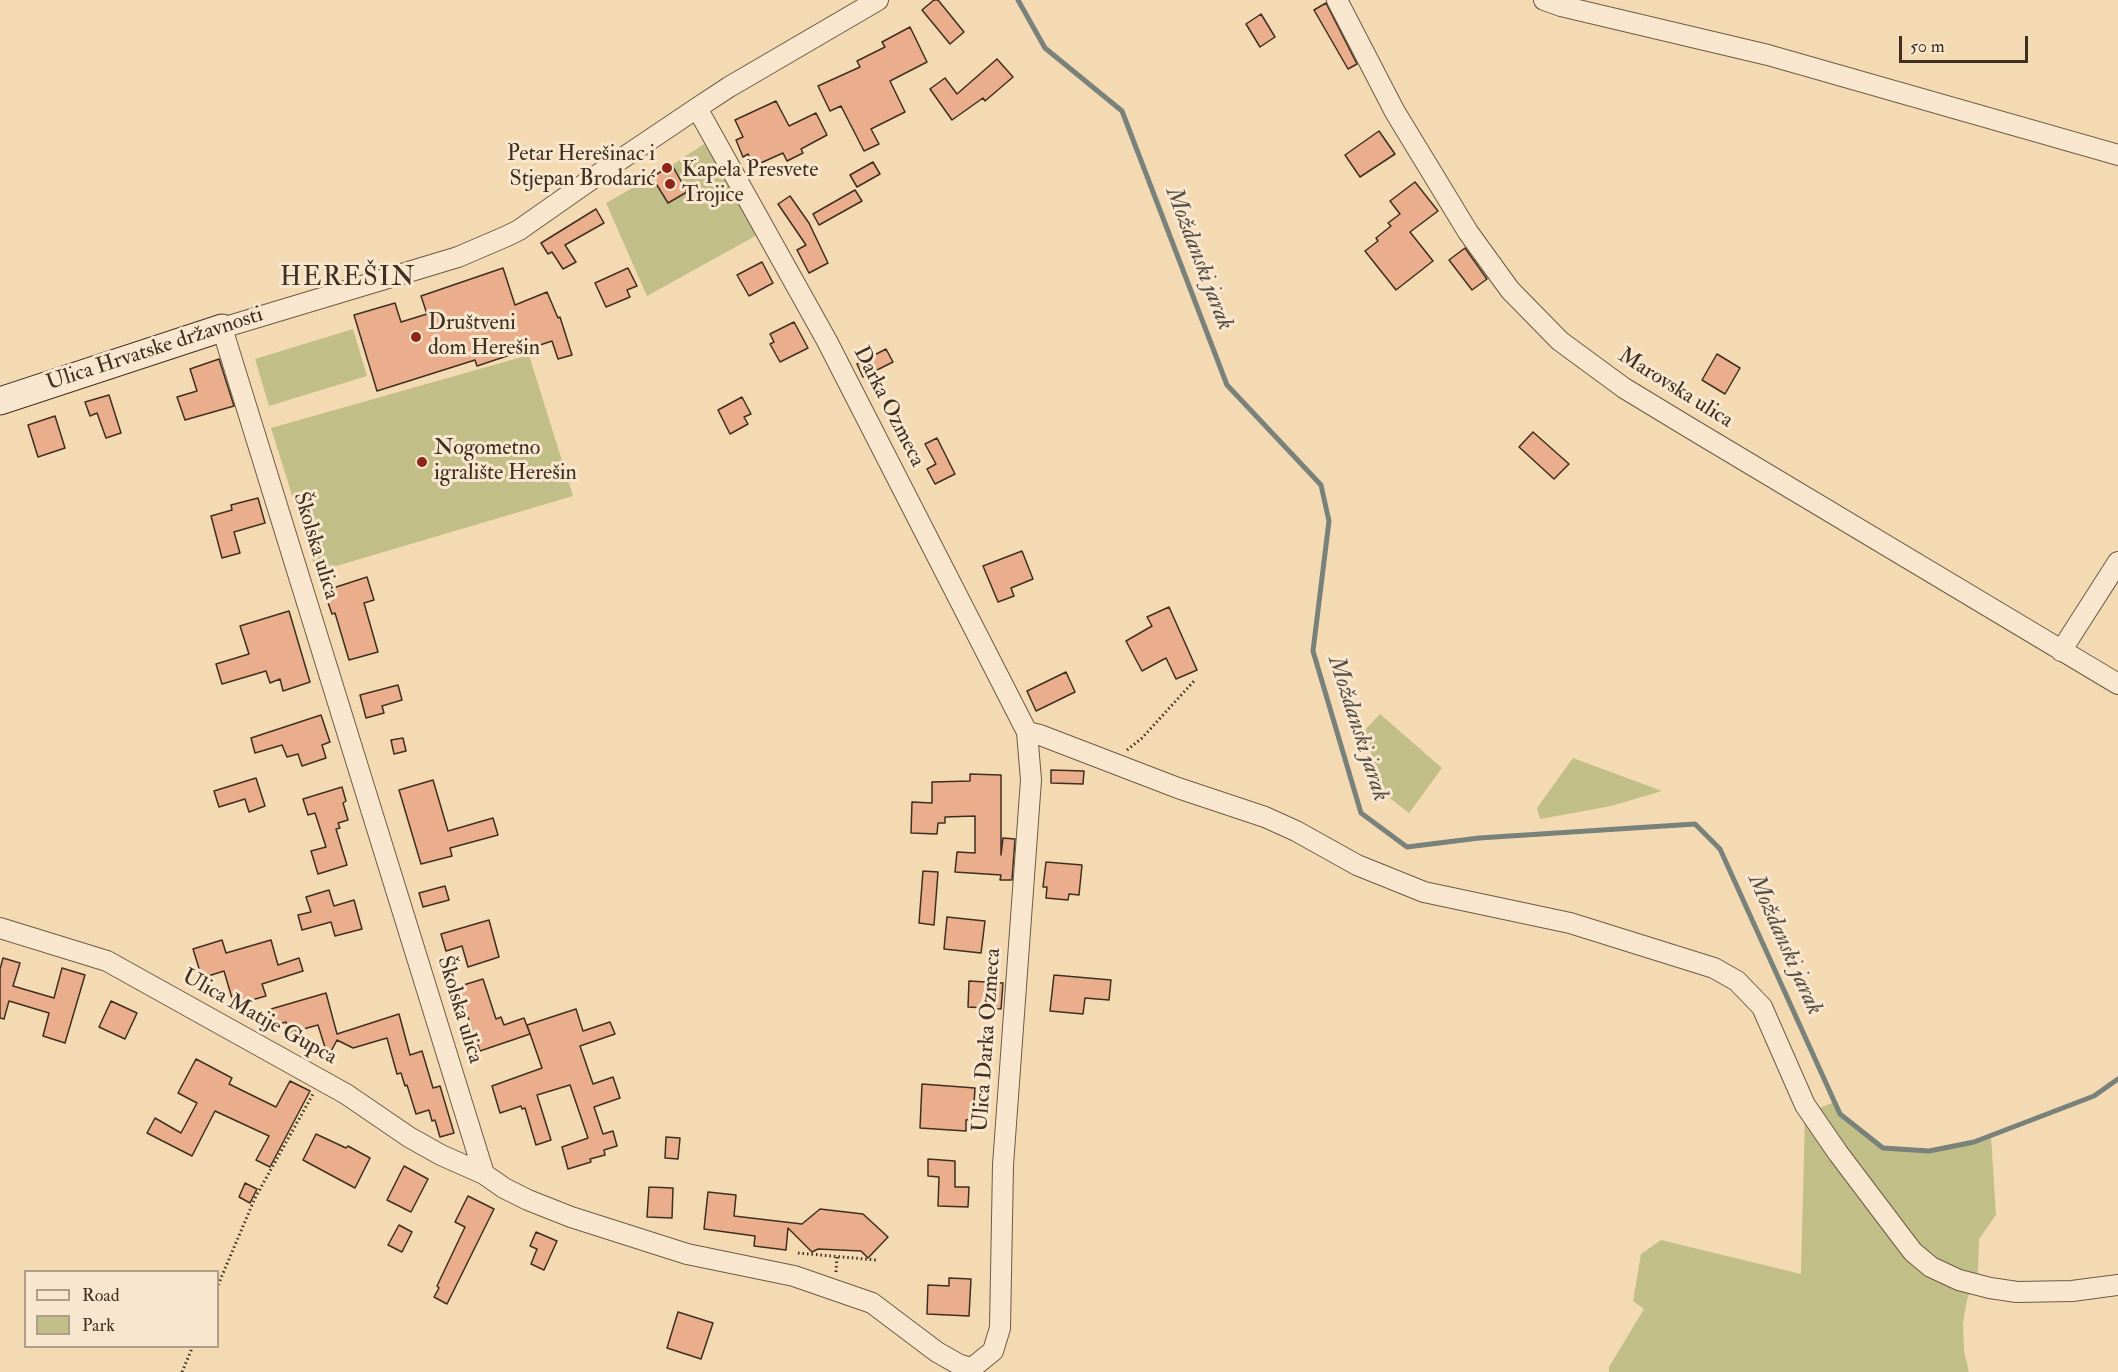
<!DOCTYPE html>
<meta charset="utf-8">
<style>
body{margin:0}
#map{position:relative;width:2118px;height:1372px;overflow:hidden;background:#f4dab3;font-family:"IM FELL Double Pica",serif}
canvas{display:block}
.legend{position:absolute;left:24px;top:1270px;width:195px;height:78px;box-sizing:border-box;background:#f8e7ce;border:2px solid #ae9d88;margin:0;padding:8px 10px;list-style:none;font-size:18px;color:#3e2f20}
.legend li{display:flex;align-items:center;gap:12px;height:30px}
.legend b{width:30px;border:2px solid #ae9d88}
.scale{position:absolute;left:1899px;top:36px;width:129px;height:27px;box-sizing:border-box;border:3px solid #3e2f20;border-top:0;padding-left:8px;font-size:18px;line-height:21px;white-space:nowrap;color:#3e2f20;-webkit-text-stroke:4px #f8e7ce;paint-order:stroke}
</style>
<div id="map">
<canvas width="2118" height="1372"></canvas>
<ul class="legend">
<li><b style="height:8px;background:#f8e7ce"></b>Road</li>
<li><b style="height:16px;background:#c1be88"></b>Park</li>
</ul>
<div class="scale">50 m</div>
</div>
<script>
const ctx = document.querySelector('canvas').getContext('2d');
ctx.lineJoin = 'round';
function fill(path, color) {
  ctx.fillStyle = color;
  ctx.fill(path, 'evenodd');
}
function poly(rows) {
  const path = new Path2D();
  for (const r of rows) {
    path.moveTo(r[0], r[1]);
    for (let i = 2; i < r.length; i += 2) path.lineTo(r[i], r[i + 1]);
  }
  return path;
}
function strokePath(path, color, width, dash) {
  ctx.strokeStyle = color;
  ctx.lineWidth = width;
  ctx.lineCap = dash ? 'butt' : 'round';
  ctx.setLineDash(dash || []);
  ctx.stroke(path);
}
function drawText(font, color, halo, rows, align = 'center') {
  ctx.font = font + ' "IM FELL Double Pica",serif';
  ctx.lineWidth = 6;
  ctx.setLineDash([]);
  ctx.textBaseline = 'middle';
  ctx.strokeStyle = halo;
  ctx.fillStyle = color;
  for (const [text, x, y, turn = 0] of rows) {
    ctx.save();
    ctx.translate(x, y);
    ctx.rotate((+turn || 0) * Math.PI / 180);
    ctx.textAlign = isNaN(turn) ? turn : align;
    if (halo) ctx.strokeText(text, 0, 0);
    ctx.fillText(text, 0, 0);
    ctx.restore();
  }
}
fill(poly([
 [704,144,759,234,647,296,606,203,652,177,669,203,687,191,672,165],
 [353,329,367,376,269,406,255,359],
 [529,355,573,496,316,572,271,428],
 [1380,714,1442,768,1409,813,1381,791,1365,730],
 [1573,758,1662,791,1611,806,1540,819,1537,808],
 [1835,1102,1840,1114,1883,1148,1927,1151,1974,1142,1991,1136,1996,1215,1979,1239,1978,1272,1967,1300,1963,1323,1964,1351,1969,1372,1609,1372,1609,1367,1644,1309,1633,1301,1641,1254,1661,1240,1801,1274,1805,1113]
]), '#c1be88');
strokePath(poly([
 [1018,0,1045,48,1122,111,1227,385,1321,485,1329,521,1313,651,1361,813,1407,847,1479,838,1695,824,1720,849,1840,1114,1883,1148,1929,1151,1974,1142,2094,1096,2118,1079]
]), '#79817b', 5);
const building = poly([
 [934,0,938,0,964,32,950,44,922,10,934,0],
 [1326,3,1357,64,1348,69,1314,10,1326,3],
 [1261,14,1275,37,1260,47,1246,24,1261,14],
 [910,27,927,62,890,81,905,112,871,129,879,144,864,151,841,106,830,111,818,86,860,67,857,61,885,47,882,42,910,27],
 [997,59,1013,77,985,101,983,98,952,120,930,89,945,78,957,94,997,59],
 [776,101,789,126,816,113,827,135,801,149,803,153,787,161,783,153,754,166,748,154,743,157,736,140,743,137,735,120,776,101],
 [1379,131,1395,154,1360,177,1345,155,1379,131],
 [873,162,880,174,857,187,850,175,873,162],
 [672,165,687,192,668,203,652,177,672,165],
 [1415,182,1438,211,1410,232,1433,261,1396,290,1365,251,1378,241,1376,238,1391,226,1388,223,1400,214,1390,201,1415,182],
 [855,190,862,201,819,225,813,214,855,190],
 [790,196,809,223,828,263,809,273,797,250,806,245,778,204,790,196],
 [596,209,604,223,565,245,576,262,563,269,552,252,548,254,541,243,596,209],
 [1465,248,1487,279,1472,290,1449,260,1465,248],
 [762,262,773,283,749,296,737,275,762,262],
 [503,268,515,305,547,292,558,318,560,317,572,355,558,359,552,341,477,366,475,360,377,391,354,315,395,303,401,322,427,314,421,296,503,268],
 [628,268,637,286,627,290,630,297,606,307,595,283,628,268],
 [794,322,808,348,780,362,770,344,774,342,770,334,794,322],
 [886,349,893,362,863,377,857,364,886,349],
 [1717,354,1740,368,1725,394,1702,380,1717,354],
 [219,359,234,406,185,420,177,397,197,391,190,369,219,359],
 [109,395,121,433,106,438,97,413,90,416,85,402,109,395],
 [742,397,751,414,744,417,748,424,730,434,718,410,742,397],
 [55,416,65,448,38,457,28,425,55,416],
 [1533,432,1569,464,1554,479,1519,447,1533,432],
 [937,438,955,474,935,484,927,469,936,464,925,444,937,438],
 [258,498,265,523,234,532,240,553,222,558,211,516,232,510,231,505,258,498],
 [1022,551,1033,579,1011,588,1014,596,998,602,983,566,1022,551],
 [367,577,374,600,364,603,378,652,349,660,335,613,332,614,324,591,367,577],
 [1169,607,1197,670,1176,679,1166,658,1142,671,1126,641,1152,626,1147,617,1169,607],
 [289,611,310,682,283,691,280,679,270,683,266,671,222,684,216,664,249,654,240,626,289,611],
 [1066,672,1075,692,1036,711,1027,691,1066,672],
 [398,685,402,700,382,706,384,713,366,718,360,695,398,685],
 [321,715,330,742,322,745,326,758,302,766,298,754,287,757,282,745,255,753,251,738,321,715],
 [403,738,406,751,394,754,391,740,403,738],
 [1051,770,1084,771,1083,784,1051,783,1051,770],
 [970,774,1001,775,1001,855,1003,838,1015,839,1012,880,1000,880,1001,875,955,872,957,852,975,853,975,816,945,817,945,823,938,823,937,834,911,833,912,802,932,803,932,782,970,781,970,774],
 [256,778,265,806,249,812,245,799,219,807,214,791,256,778],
 [433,780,448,831,493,818,498,835,450,848,452,856,421,864,399,790,433,780],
 [342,787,346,801,343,803,348,820,338,823,340,828,336,829,347,865,318,874,311,851,326,847,315,813,308,815,303,799,342,787],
 [1046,862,1082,865,1079,895,1069,894,1068,900,1046,898,1047,887,1043,887,1046,862],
 [923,871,938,872,934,925,919,923,923,871],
 [445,886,449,900,423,907,419,893,445,886],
 [329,890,334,906,354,900,362,929,335,936,331,922,302,930,298,915,311,912,306,897,329,890],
 [947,917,985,921,981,953,944,949,947,917],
 [489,920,499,957,468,967,462,946,446,951,441,934,489,920],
 [222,940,226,953,271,940,278,965,299,958,303,971,262,984,266,996,234,1005,224,971,202,978,193,949,222,940],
 [3,958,20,963,13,986,54,998,62,968,85,975,65,1043,43,1036,49,1013,9,1001,4,1019,0,1018,0,969,3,958],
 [1054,975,1111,980,1109,1000,1085,998,1083,1014,1050,1011,1054,975],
 [483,979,496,1019,501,1017,504,1025,524,1018,530,1034,480,1051,457,987,483,979],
 [969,981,1003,983,1001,1009,968,1007,969,981],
 [326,993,337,1034,399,1014,410,1055,422,1051,433,1088,440,1086,454,1133,440,1137,435,1120,432,1121,429,1110,416,1114,407,1085,405,1086,401,1073,397,1074,387,1038,353,1048,337,1040,328,1057,318,1025,289,1033,286,1022,276,1025,271,1009,326,993],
 [111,1001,137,1013,125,1039,99,1027,111,1001],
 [576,1009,583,1031,610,1022,615,1034,580,1046,593,1084,613,1077,620,1098,594,1107,603,1134,613,1131,617,1146,604,1150,605,1155,590,1159,591,1162,568,1169,562,1147,588,1138,570,1085,537,1095,551,1140,536,1145,525,1108,522,1109,521,1106,500,1113,492,1086,542,1068,527,1025,576,1009],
 [196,1059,232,1078,229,1084,276,1107,290,1081,310,1091,270,1167,256,1160,269,1136,215,1111,192,1156,147,1133,155,1118,181,1133,197,1103,178,1093,196,1059],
 [922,1084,975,1088,973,1119,966,1120,966,1131,920,1128,922,1084],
 [316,1134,346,1148,348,1146,370,1158,355,1188,303,1160,316,1134],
 [666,1137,680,1138,678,1159,665,1158,666,1137],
 [928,1159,955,1161,955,1187,969,1187,968,1207,938,1206,939,1177,928,1176,928,1159],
 [404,1166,428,1179,411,1212,387,1200,404,1166],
 [245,1183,257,1189,250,1203,239,1197,245,1183],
 [649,1187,673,1188,672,1218,647,1217,649,1187],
 [708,1192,736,1195,734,1216,802,1224,820,1209,863,1214,888,1237,868,1258,861,1251,818,1249,812,1252,788,1228,786,1250,754,1246,755,1236,704,1229,708,1192],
 [468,1196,494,1209,447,1304,434,1297,439,1288,437,1286,465,1227,455,1222,468,1196],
 [399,1225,412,1232,402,1252,388,1245,399,1225],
 [536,1232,557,1241,544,1270,531,1264,537,1249,530,1246,536,1232],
 [949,1278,971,1279,969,1316,927,1314,928,1285,949,1286,949,1278],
 [678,1312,713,1323,701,1359,667,1348,678,1312]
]);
fill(building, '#eaae8c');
strokePath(building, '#3e2f20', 1.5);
const street = poly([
 [1337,0,1395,112,1468,232,1510,290,1560,341,1624,388,1690,428,2118,684],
 [1544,0,1561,6,1768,55,2118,155],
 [697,108,827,341,1027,732,1031,780,1003,1165,1000,1328,993,1351,972,1368,960,1365,937,1352,872,1303,794,1276,687,1254,571,1217,528,1200,504,1188,484,1174,222,328,458,257,507,236,519,230,599,174,697,108,729,87,878,0],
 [2061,651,2118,562],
 [1027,732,1040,735,1178,788,1265,817,1296,831,1357,865,1424,892,1570,923,1714,968,1737,981,1762,1007,1805,1105,1838,1153,1900,1235,1913,1252,1931,1267,1959,1280,1990,1288,2017,1292,2072,1291,2118,1285],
 [0,928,107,961,346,1094,409,1137,441,1155,484,1174]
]);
const secondary = poly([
 [0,401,222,328]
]);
strokePath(street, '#6c5a45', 22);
strokePath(secondary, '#3e2f20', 29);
strokePath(poly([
 [1127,750,1142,738,1194,681],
 [798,1253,876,1260],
 [836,1272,837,1256],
 [218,1285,255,1198,313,1094],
 [182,1372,193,1346]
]), '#3e2f20', 3, [1.5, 3]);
strokePath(street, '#f8e7ce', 20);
strokePath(secondary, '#f8e7ce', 27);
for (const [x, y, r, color] of [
 [667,168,6,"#8f2418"],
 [670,184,6,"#8f2418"],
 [416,337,6,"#8f2418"],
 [422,462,6,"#8f2418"]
]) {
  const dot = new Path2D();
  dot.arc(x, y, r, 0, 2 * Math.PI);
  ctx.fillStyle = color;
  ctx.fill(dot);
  strokePath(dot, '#f8e7ce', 2);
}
drawText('22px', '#3e2f20', '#f8e7ce', [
 ["Petar Herešinac i",655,155,"right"],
 ["Stjepan Brodarić",655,180,"right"],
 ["Kapela Presvete",682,171],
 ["Trojice",682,196],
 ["Društveni",428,324],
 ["dom Herešin",428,349],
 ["Nogometno",434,449],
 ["igralište Herešin",434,474]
], 'left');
drawText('22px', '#3e2f20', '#f8e7ce', [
 ["Ulica Hrvatske državnosti",155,350,-18],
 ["Marovska ulica",1675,389,32],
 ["Darka Ozmeca",888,407,63],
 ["Školska ulica",315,546,73],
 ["Školska ulica",459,1010,73],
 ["Ulica Matije Gupca",259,1018,29],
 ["Ulica Darka Ozmeca",988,1040,-86]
]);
drawText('italic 24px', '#565146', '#f8e7ce', [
 ["Moždanski jarak",1198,259,69],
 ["Moždanski jarak",1357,729,72],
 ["Moždanski jarak",1784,945,66]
]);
ctx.letterSpacing = '1.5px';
drawText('26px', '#3e2f20', '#f8e7ce', [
 ["HEREŠIN",348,279]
]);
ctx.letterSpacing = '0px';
</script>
